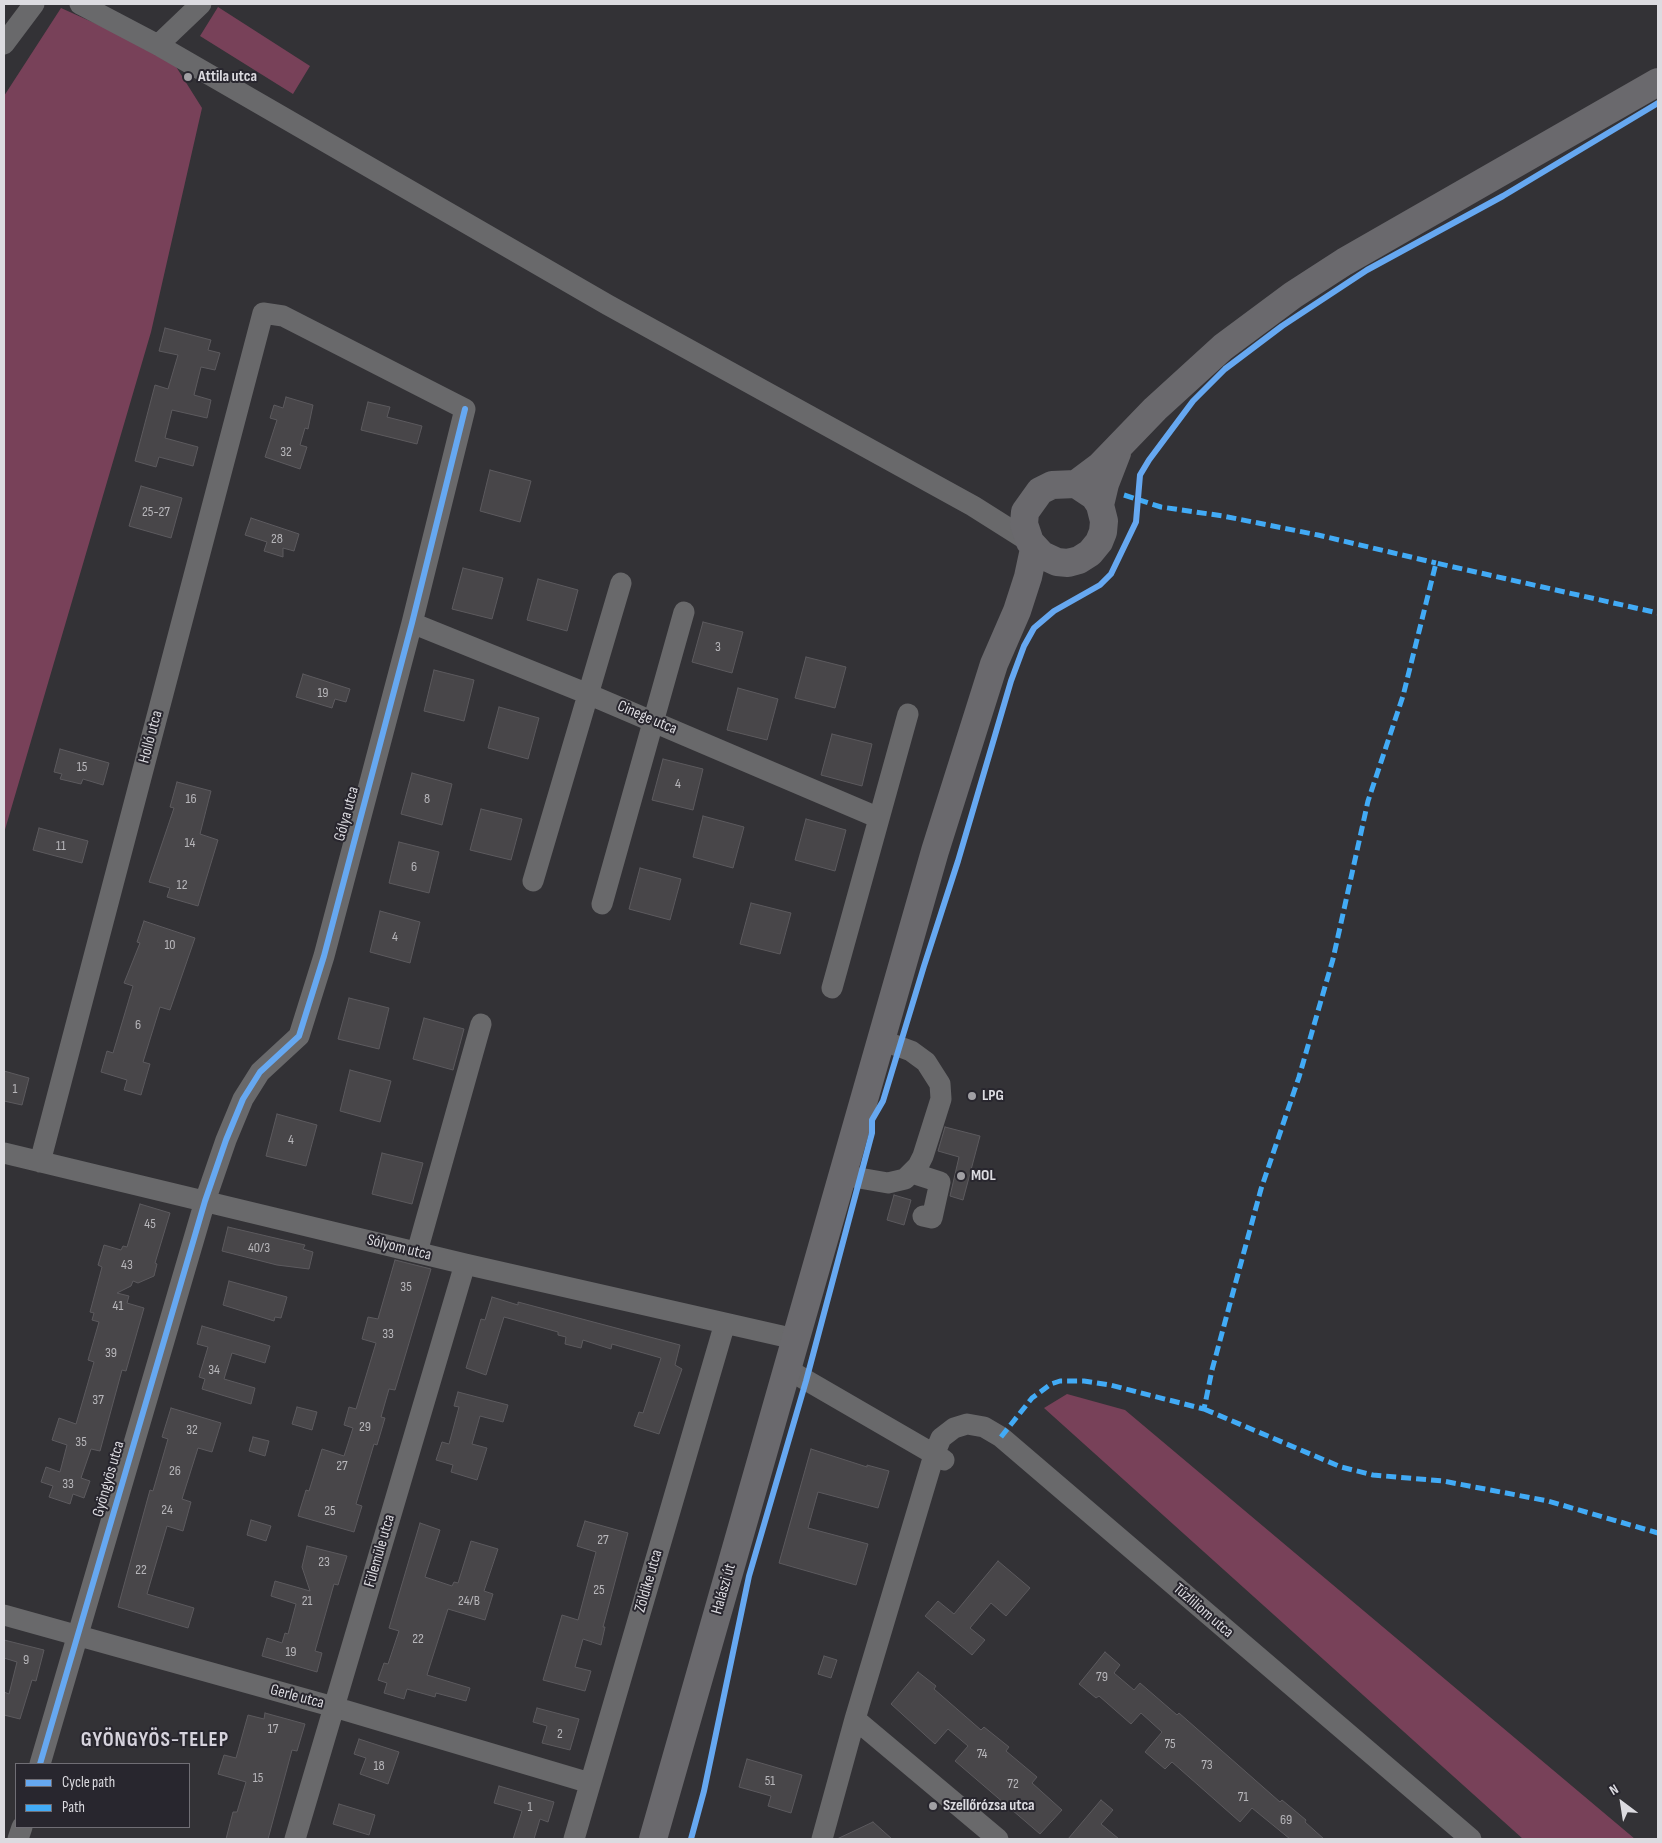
<!DOCTYPE html>
<meta charset="utf-8">
<style>
body{margin:0}
#map{position:relative;width:1662px;height:1843px;overflow:hidden;background:#333236;font-family:"Sofia Sans Condensed",sans-serif}
canvas{display:block}
.frame{position:absolute;inset:0;border:5px solid #dcdbe0;pointer-events:none}
.legend{position:absolute;left:15px;top:1763px;width:175px;height:65px;box-sizing:border-box;background:#28262e;border:1px solid #706e75;margin:0;padding:6px 9px;list-style:none;font-size:15px;color:#dcdbe0}
.legend li{display:flex;align-items:center;gap:10px;height:25px}
.legend b{width:25px;border:1px solid #706e75}
.north{position:absolute;left:1597px;top:1778px;width:50px;height:50px;-webkit-text-stroke:4px #28262e;paint-order:stroke;rotate:329deg;font-size:14px;font-weight:700;line-height:20px;text-align:center;color:#dcdbe0}
.north::after{content:'';display:block;margin:auto;width:18px;height:22px;background:#dcdbe0;clip-path:polygon(50% 0,100% 100%,50% 72%,0 100%)}
</style>
<div id="map">
<canvas width="1662" height="1843"></canvas>
<div class="frame"></div>
<ul class="legend">
<li><b style="height:6px;background:#66a8f1"></b>Cycle path</li>
<li><b style="height:6px;background:#42abf6"></b>Path</li>
</ul>
<div class="north">N</div>
</div>
<script>
const ctx = document.querySelector('canvas').getContext('2d');
ctx.lineJoin = 'round';
function fill(path, color) {
  ctx.fillStyle = color;
  ctx.fill(path, 'evenodd');
}
function poly(rows) {
  const path = new Path2D();
  for (const r of rows) {
    path.moveTo(r[0], r[1]);
    for (let i = 2; i < r.length; i += 2) path.lineTo(r[i], r[i + 1]);
  }
  return path;
}
function strokePath(path, color, width, dash) {
  ctx.strokeStyle = color;
  ctx.lineWidth = width;
  ctx.lineCap = dash ? 'butt' : 'round';
  ctx.setLineDash(dash || []);
  ctx.stroke(path);
}
function drawText(font, color, halo, rows, align = 'center') {
  ctx.font = font + ' "Sofia Sans Condensed",sans-serif';
  ctx.lineWidth = 4;
  ctx.setLineDash([]);
  ctx.textBaseline = 'middle';
  ctx.strokeStyle = halo;
  ctx.fillStyle = color;
  for (const [text, x, y, turn = 0] of rows) {
    ctx.save();
    ctx.translate(x, y);
    ctx.rotate((+turn || 0) * Math.PI / 180);
    ctx.textAlign = isNaN(turn) ? turn : align;
    if (halo) ctx.strokeText(text, 0, 0);
    ctx.fillText(text, 0, 0);
    ctx.restore();
  }
}
fill(poly([
 [218,7,310,66,293,94,200,36],
 [61,8,170,57,202,108,151,332,4,833,4,96],
 [1067,1394,1125,1410,1635,1839,1523,1839,1044,1408]
]), '#784159');
const building = poly([
 [165,328,211,340,208,350,220,353,215,370,201,367,194,395,211,400,207,418,172,410,165,438,198,447,193,466,159,457,156,467,135,461,155,385,168,389,178,355,159,351,165,328],
 [286,397,313,405,308,429,305,428,300,445,307,447,300,469,265,457,277,420,270,418,274,405,283,408,286,397],
 [368,402,390,407,387,417,422,426,417,444,361,430,368,402],
 [490,470,531,481,520,522,480,511,490,470],
 [141,486,182,498,171,538,129,526,141,486],
 [251,518,299,534,294,551,283,548,283,557,264,551,267,542,245,535,251,518],
 [463,568,503,578,492,619,452,609,463,568],
 [538,579,578,590,567,631,527,620,538,579],
 [703,622,743,632,732,673,692,662,703,622],
 [806,657,846,667,835,708,795,698,806,657],
 [434,670,474,680,464,721,424,711,434,670],
 [303,674,350,689,346,702,335,699,332,708,296,697,303,674],
 [738,688,778,699,767,740,727,730,738,688],
 [499,707,539,718,528,759,488,748,499,707],
 [832,734,872,744,862,786,821,775,832,734],
 [60,749,109,763,103,785,83,779,81,784,60,779,62,774,54,772,60,749],
 [663,759,703,769,693,810,652,800,663,759],
 [412,773,452,784,442,825,401,814,412,773],
 [177,782,211,791,200,834,218,840,198,906,167,897,170,888,149,882,174,808,170,807,177,782],
 [481,809,522,819,511,860,470,850,481,809],
 [703,816,744,827,733,868,693,857,703,816],
 [806,819,846,830,835,871,795,860,806,819],
 [39,828,88,841,82,863,33,850,39,828],
 [399,842,439,852,429,893,389,883,399,842],
 [640,868,681,879,670,920,629,909,640,868],
 [751,903,791,913,780,954,740,944,751,903],
 [380,911,420,922,410,963,370,952,380,911],
 [144,921,195,938,170,1010,160,1007,143,1062,150,1064,141,1095,124,1090,127,1080,101,1072,107,1051,113,1053,133,986,124,983,140,943,137,942,144,921],
 [349,998,389,1008,379,1049,338,1039,349,998],
 [424,1018,464,1029,453,1070,413,1059,424,1018],
 [350,1070,391,1081,380,1122,340,1111,350,1070],
 [4,1071,29,1078,22,1105,4,1101,4,1071],
 [277,1114,317,1125,306,1166,266,1156,277,1114],
 [945,1127,980,1136,963,1200,950,1196,959,1157,938,1151,945,1127],
 [382,1153,423,1163,412,1204,372,1194,382,1153],
 [894,1195,911,1200,904,1225,887,1220,894,1195],
 [140,1204,170,1213,155,1263,157,1264,154,1276,138,1283,133,1281,131,1286,117,1293,129,1296,127,1303,144,1308,126,1371,122,1370,100,1451,91,1449,81,1478,90,1481,84,1498,73,1494,70,1504,49,1497,53,1486,41,1482,46,1467,60,1472,67,1445,52,1440,59,1418,76,1424,94,1362,88,1360,99,1322,92,1320,94,1313,90,1312,102,1267,98,1265,104,1245,121,1250,123,1246,127,1247,140,1204],
 [228,1227,305,1245,303,1249,313,1252,309,1269,277,1265,222,1251,228,1227],
 [395,1260,431,1269,395,1390,389,1389,381,1417,385,1418,377,1445,374,1444,356,1504,362,1506,354,1532,298,1516,306,1490,309,1491,322,1449,344,1456,353,1428,344,1425,349,1407,356,1409,376,1343,362,1339,368,1317,378,1319,395,1260],
 [229,1281,287,1297,281,1318,275,1317,274,1321,223,1305,229,1281],
 [492,1297,518,1305,518,1302,680,1345,675,1365,682,1369,659,1434,634,1426,639,1412,643,1413,661,1358,612,1344,611,1349,583,1340,581,1348,565,1344,566,1337,558,1335,558,1332,504,1317,486,1375,466,1368,481,1319,485,1320,492,1297],
 [202,1326,270,1346,265,1363,232,1353,224,1379,255,1388,251,1404,202,1389,205,1379,199,1377,208,1347,197,1344,202,1326],
 [458,1392,508,1405,503,1422,480,1416,472,1444,487,1448,477,1480,451,1472,453,1465,436,1460,442,1442,449,1444,459,1407,454,1406,458,1392],
 [297,1407,317,1412,312,1430,292,1424,297,1407],
 [171,1408,221,1423,212,1452,198,1448,182,1499,191,1502,183,1531,167,1526,147,1594,194,1608,188,1628,118,1607,150,1490,153,1491,168,1439,162,1437,171,1408],
 [253,1437,269,1441,265,1456,249,1451,253,1437],
 [811,1449,867,1467,867,1465,889,1471,878,1508,818,1492,808,1528,868,1544,856,1585,779,1563,811,1449],
 [251,1520,271,1526,266,1541,247,1535,251,1520],
 [585,1521,628,1533,603,1627,605,1627,601,1645,583,1639,575,1667,591,1671,585,1691,543,1680,562,1615,578,1620,596,1552,577,1546,585,1521],
 [420,1523,440,1530,425,1577,452,1586,454,1582,458,1583,471,1541,498,1549,484,1591,493,1594,485,1620,448,1609,427,1675,470,1688,466,1701,436,1693,435,1697,407,1689,404,1699,384,1693,387,1683,378,1680,384,1663,388,1664,399,1631,389,1628,420,1523],
 [307,1546,347,1556,338,1585,334,1584,315,1651,322,1653,317,1672,262,1656,267,1638,282,1643,285,1633,288,1634,296,1604,271,1596,275,1581,310,1591,302,1567,307,1546],
 [998,1561,1030,1588,1006,1616,991,1603,970,1628,985,1640,972,1655,925,1616,938,1601,954,1614,998,1561],
 [4,1640,44,1650,36,1681,32,1680,20,1719,4,1715,4,1692,9,1694,17,1662,4,1658,4,1640],
 [1105,1652,1120,1665,1114,1673,1134,1690,1140,1683,1177,1715,1179,1713,1280,1802,1282,1800,1306,1820,1305,1822,1324,1839,1290,1839,1252,1808,1240,1822,1172,1762,1165,1769,1145,1752,1162,1732,1141,1713,1131,1724,1099,1696,1096,1698,1079,1684,1105,1652],
 [824,1656,837,1660,831,1678,818,1674,824,1656],
 [918,1672,936,1686,934,1689,981,1730,984,1727,1009,1747,1006,1751,1037,1777,1032,1783,1062,1810,1040,1834,955,1761,968,1746,948,1729,935,1744,891,1704,918,1672],
 [537,1708,579,1719,570,1750,542,1743,547,1726,533,1722,537,1708],
 [265,1713,305,1724,297,1751,292,1750,268,1839,226,1839,233,1812,237,1812,246,1782,218,1774,224,1755,236,1758,248,1715,264,1719,265,1713],
 [359,1739,399,1752,388,1784,360,1774,366,1758,354,1754,359,1739],
 [747,1759,802,1775,791,1813,768,1806,771,1796,739,1787,747,1759],
 [499,1786,554,1802,548,1822,540,1819,534,1839,513,1839,522,1811,494,1803,499,1786],
 [1101,1800,1113,1810,1101,1824,1119,1839,1068,1839,1101,1800],
 [339,1804,375,1815,369,1835,333,1824,339,1804],
 [873,1822,892,1839,837,1839,873,1822]
]);
fill(building, '#484649');
strokePath(building, '#5c5a5e', 1);
strokePath(poly([
 [80,4,158,45,608,305,973,506,1030,542],
 [4,44,34,4],
 [158,45,201,4],
 [412,623,588,694,879,818],
 [533,881,621,583],
 [602,904,684,612],
 [832,988,908,714],
 [4,1153,465,1264,795,1339],
 [912,1173,940,1182,932,1218,923,1216],
 [842,1175,888,1183,905,1179,918,1166,923,1156,941,1099,940,1084,926,1062,911,1051,881,1040],
 [417,1252,481,1024],
 [787,1369,944,1460],
 [4,1615,334,1707,590,1783],
 [855,1719,998,1839],
 [40,1764,205,1201,226,1140,243,1099,260,1072,299,1036,324,956,412,623,465,409,283,316,263,313,40,1162],
 [18,1839,22,1827],
 [295,1839,465,1264],
 [574,1839,725,1323],
 [822,1839,855,1719,934,1455,941,1438,954,1428,967,1424,984,1427,1001,1437,1471,1839]
]), '#69696b', 21);
strokePath(poly([
 [1076,484,1100,466,1155,409,1223,347,1293,295,1344,262,1658,82],
 [1100,505,1094,496,1076,484,1052,485,1040,491,1025,512,1024,524,1030,542,1042,555,1057,562,1068,563,1079,560,1090,553,1099,542,1103,532,1104,521,1100,505,1105,484,1117,453],
 [653,1839,935,851,994,664,1017,611,1028,577,1034,549]
]), '#6a696d', 28);
strokePath(poly([
 [1124,495,1161,507,1223,516,1318,535,1436,563],
 [1204,1409,1341,1467,1373,1475,1443,1481,1548,1501,1658,1533],
 [1001,1437,1032,1398,1051,1384,1060,1381,1084,1381,1110,1385,1204,1409,1212,1370,1261,1189,1299,1077,1333,959,1368,801,1403,696,1436,563,1658,613]
]), '#42abf6', 5, [10, 5]);
strokePath(poly([
 [40,1764,205,1201,226,1140,243,1099,260,1072,299,1036,324,956,412,623,465,409],
 [691,1839,704,1791,749,1576,806,1381,872,1133,872,1120,883,1101,924,966,958,861,1011,681,1024,646,1034,628,1054,611,1100,585,1111,574,1136,522,1140,475,1149,460,1193,401,1225,369,1282,326,1367,270,1503,196,1658,103]
]), '#66a8f1', 6);
for (const [x, y, r, color] of [
 [188,77,5,"#a1a0a4"],
 [972,1096,5,"#a1a0a4"],
 [961,1176,5,"#a1a0a4"],
 [933,1806,5,"#a1a0a4"]
]) {
  const dot = new Path2D();
  dot.arc(x, y, r, 0, 2 * Math.PI);
  ctx.fillStyle = color;
  ctx.fill(dot);
  strokePath(dot, '#28262e', 2);
}
drawText('14px', '#b7b6ba', null, [
 ["32",286,452],
 ["25-27",156,512],
 ["28",277,539],
 ["3",718,647],
 ["19",323,693],
 ["15",82,767],
 ["4",678,784],
 ["16",191,799],
 ["8",427,799],
 ["14",190,843],
 ["11",61,846],
 ["6",414,867],
 ["12",182,885],
 ["4",395,937],
 ["10",170,945],
 ["6",138,1025],
 ["1",15,1089],
 ["4",291,1140],
 ["45",150,1224],
 ["40/3",259,1248],
 ["43",127,1265],
 ["35",406,1287],
 ["41",118,1306],
 ["33",388,1334],
 ["39",111,1353],
 ["34",214,1370],
 ["37",98,1400],
 ["29",365,1427],
 ["32",192,1430],
 ["35",81,1442],
 ["27",342,1466],
 ["26",175,1471],
 ["33",68,1484],
 ["24",167,1510],
 ["25",330,1511],
 ["27",603,1540],
 ["23",324,1562],
 ["22",141,1570],
 ["25",599,1590],
 ["21",307,1601],
 ["24/B",469,1601],
 ["22",418,1639],
 ["19",291,1652],
 ["9",26,1660],
 ["79",1102,1677],
 ["17",273,1729],
 ["2",560,1734],
 ["75",1170,1744],
 ["74",982,1754],
 ["73",1207,1765],
 ["18",379,1766],
 ["15",258,1778],
 ["51",770,1781],
 ["72",1013,1784],
 ["71",1243,1797],
 ["1",530,1807],
 ["69",1286,1820]
]);
drawText('bold 16px', '#dcdbe0', '#28262e', [
 ["Attila utca",198,77],
 ["LPG",982,1096],
 ["MOL",971,1176],
 ["Szellőrózsa utca",943,1806]
], 'left');
drawText('16px', '#dcdbe0', '#28262e', [
 ["Cinege utca",647,718,23],
 ["Holló utca",151,737,-75],
 ["Gólya utca",347,814,-75],
 ["Sólyom utca",399,1248,14],
 ["Gyöngyös utca",109,1479,-74],
 ["Fülemüle utca",380,1551,-74],
 ["Zöldike utca",649,1581,-74],
 ["Halászi út",724,1589,-74],
 ["Tűzliliom utca",1203,1611,41],
 ["Gerle utca",297,1697,15]
]);
ctx.letterSpacing = '1px';
drawText('bold 21px', '#d6d3dd', '#28262e', [
 ["GYÖNGYÖS-TELEP",155,1741]
]);
ctx.letterSpacing = '0px';
</script>
